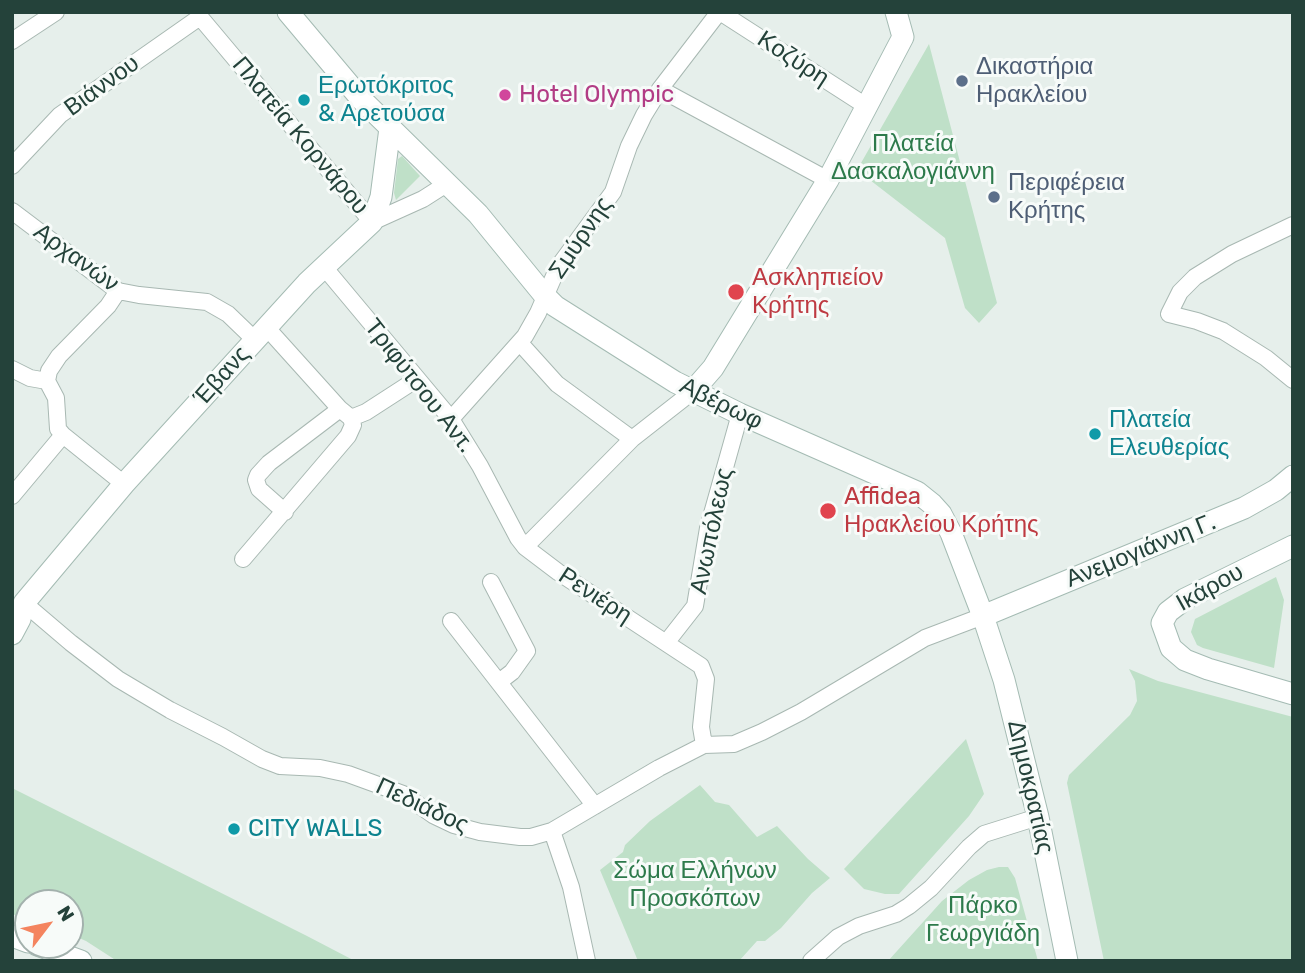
<!DOCTYPE html>
<meta charset="utf-8">
<style>
body{margin:0}
#map{position:relative;width:1305px;height:973px;overflow:hidden;background:#e6efeb;font-family:Rubik,sans-serif}
canvas{display:block}
.frame{position:absolute;inset:0;border:14px solid #24423a;pointer-events:none}
.north{position:absolute;left:14px;top:889px;width:70px;height:70px;box-sizing:border-box;background:#f7fbf9;border:2px solid #a3b1ad;border-radius:50%;rotate:58deg;font-size:19px;font-weight:700;line-height:28px;text-align:center;color:#24423a}
.north::after{content:'';display:block;margin:auto;width:24px;height:32px;background:#f4845f;clip-path:polygon(50% 0,100% 100%,50% 72%,0 100%)}
</style>
<div id="map">
<canvas width="1305" height="973"></canvas>
<div class="frame"></div>
<div class="north">N</div>
</div>
<script>
const ctx = document.querySelector('canvas').getContext('2d');
ctx.lineJoin = 'round';
function fill(path, color) {
  ctx.fillStyle = color;
  ctx.fill(path, 'evenodd');
}
function poly(rows) {
  const path = new Path2D();
  for (const r of rows) {
    path.moveTo(r[0], r[1]);
    for (let i = 2; i < r.length; i += 2) path.lineTo(r[i], r[i + 1]);
  }
  return path;
}
function strokePath(path, color, width, dash) {
  ctx.strokeStyle = color;
  ctx.lineWidth = width;
  ctx.lineCap = dash ? 'butt' : 'round';
  ctx.setLineDash(dash || []);
  ctx.stroke(path);
}
function drawText(font, color, halo, rows, align = 'center') {
  ctx.font = font + ' Rubik,sans-serif';
  ctx.lineWidth = 6;
  ctx.setLineDash([]);
  ctx.textBaseline = 'middle';
  ctx.strokeStyle = halo;
  ctx.fillStyle = color;
  for (const [text, x, y, turn = 0] of rows) {
    ctx.save();
    ctx.translate(x, y);
    ctx.rotate((+turn || 0) * Math.PI / 180);
    ctx.textAlign = isNaN(turn) ? turn : align;
    if (halo) ctx.strokeText(text, 0, 0);
    ctx.fillText(text, 0, 0);
    ctx.restore();
  }
}
fill(poly([
 [929,44,997,303,979,323,965,308,945,238,857,170],
 [402,156,420,176,396,200,394,193,398,159],
 [1276,577,1284,600,1274,668,1203,648,1197,645,1191,632,1195,619],
 [1129,669,1158,681,1293,717,1293,961,1104,961,1067,783,1069,775,1130,715,1137,701,1135,681],
 [966,739,984,794,969,816,899,894,885,894,864,889,844,869],
 [700,785,715,802,729,805,757,837,777,826,808,859,830,878,812,893,781,928,765,941,757,941,739,961,638,961,600,870,623,852,625,845,650,821],
 [12,788,307,936,355,961,117,961,86,941,70,934,70,903,28,903,28,919,12,914],
 [999,867,1008,867,1015,878,1038,961,888,961,942,901,969,880,987,870]
]), '#bfe0c8');
const street = poly([
 [720,12,866,106],
 [12,41,56,12],
 [660,89,828,180],
 [12,166,60,115,200,17,372,222,423,199,448,183],
 [12,211,118,291,139,295,207,302,228,314,255,340],
 [1293,225,1232,254,1195,277,1180,292,1169,314,1197,321,1223,331,1266,358,1293,380],
 [324,267,451,419,480,466,518,538,525,547,558,572,666,643],
 [267,328,340,409,351,418,366,412,417,379],
 [520,343,557,384,632,439],
 [12,369,30,378,47,381],
 [451,419,525,336,538,313,558,267,613,192,629,146,644,115,660,89,719,12],
 [63,435,124,484],
 [12,496,63,435,58,429,56,398,47,381,49,371,59,356,108,306,118,291],
 [285,512,259,489,256,480,258,475,269,463,340,409],
 [525,547,632,439,692,392],
 [243,559,348,436,353,425,351,418],
 [491,582,527,651,512,672,499,682],
 [24,603,71,643,118,679,170,710,223,737,262,759,280,766,320,768,348,774,403,794,433,815,454,825,480,832,520,837,531,837,552,831,659,768,704,745,734,744,762,732,801,712,925,638,983,616],
 [451,621,595,806],
 [704,745,701,727,706,679,701,666,666,643,695,606,708,528,740,414],
 [552,831,571,887,587,961],
 [811,961,838,937,859,926,896,914,909,906,931,888,969,847,984,834,1038,817]
]);
const secondary = poly([
 [288,12,362,100,478,214,545,296,555,306,675,382,740,414,917,492,932,504,941,514,951,533,983,616,1004,680,1038,817,1067,961],
 [692,392,713,368,828,180,903,37,896,12],
 [1293,546,1185,599,1168,612,1162,623,1171,648,1185,660,1208,669,1293,694],
 [983,616,1244,508,1276,490,1293,476],
 [12,634,20,619,24,603,124,484,307,283,372,222,381,197,390,128],
 [12,936,28,942],
 [37,945,81,961]
]);
strokePath(street, '#a8b8b2', 18);
strokePath(secondary, '#a4bbb3', 23);
strokePath(street, '#fff', 16);
strokePath(secondary, '#fff', 21);
for (const [x, y, r, color] of [
 [962,81,7,"#5c6f8a"],
 [505,95,7,"#d1479c"],
 [304,100,7,"#0f9aa8"],
 [994,197,7,"#5c6f8a"],
 [736,292,9,"#e0444e"],
 [1095,434,7,"#0f9aa8"],
 [828,511,9,"#e0444e"],
 [234,829,7,"#0f9aa8"]
]) {
  const dot = new Path2D();
  dot.arc(x, y, r, 0, 2 * Math.PI);
  ctx.fillStyle = color;
  ctx.fill(dot);
  strokePath(dot, '#f7fbf9', 2.5);
}
drawText('24px', '#24423a', '#f7fbf9', [
 ["Κοζύρη",793,59,33],
 ["Βιάννου",102,86,-36],
 ["Πλατεία Κορνάρου",300,136,50],
 ["Σμύρνης",581,238,-56],
 ["Αρχανών",76,258,36],
 ["Έβανς",222,376,-48],
 ["Τριφύτσου Αντ.",419,386,52],
 ["Αβέρωφ",721,404,26],
 ["Ανωπόλεως",712,531,-78],
 ["Ανεμογιάννη Γ.",1141,551,-22],
 ["Ικάρου",1210,588,-29],
 ["Ρενιέρη",595,596,33],
 ["Δημοκρατίας",1030,787,77],
 ["Πεδιάδος",422,806,25]
]);
drawText('24px', '#4e5e75', '#f7fbf9', [
 ["Δικαστήρια",976,67],
 ["Ηρακλείου",976,95],
 ["Περιφέρεια",1008,183],
 ["Κρήτης",1008,211]
], 'left');
drawText('24px', '#0d838f', '#f7fbf9', [
 ["Ερωτόκριτος",318,86],
 ["& Αρετούσα",318,114],
 ["Πλατεία",1109,420],
 ["Ελευθερίας",1109,448],
 ["CITY WALLS",248,829]
], 'left');
drawText('24px', '#b23c85', '#f7fbf9', [
 ["Hotel Olympic",519,95]
], 'left');
drawText('24px', '#2d7a4b', '#f7fbf9', [
 ["Πλατεία",913,144],
 ["Δασκαλογιάννη",913,172],
 ["Σώμα Ελλήνων",695,871],
 ["Προσκόπων",695,899],
 ["Πάρκο",983,906],
 ["Γεωργιάδη",983,934]
]);
drawText('24px', '#be3a42', '#f7fbf9', [
 ["Ασκληπιείον",752,278],
 ["Κρήτης",752,306],
 ["Affidea",844,497],
 ["Ηρακλείου Κρήτης",844,525]
], 'left');
</script>
